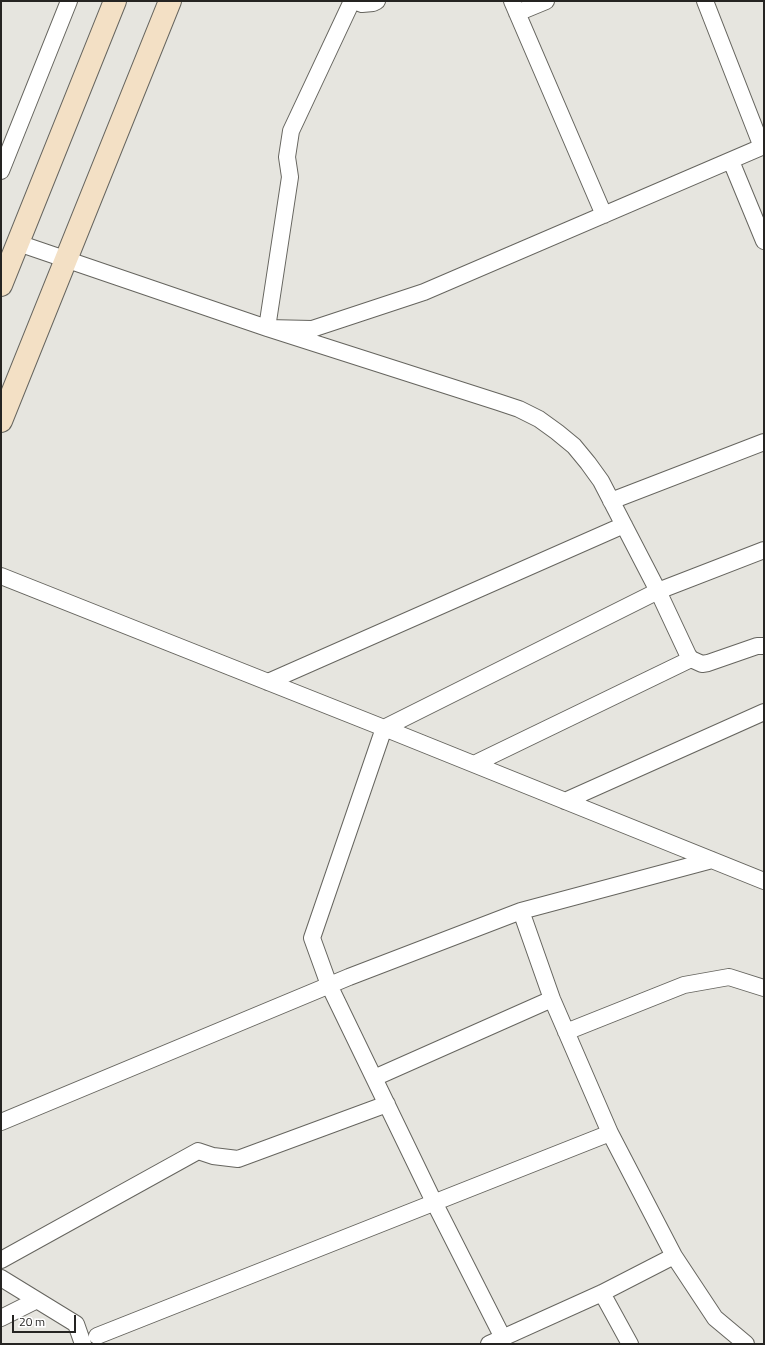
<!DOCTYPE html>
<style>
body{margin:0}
#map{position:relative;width:765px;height:1345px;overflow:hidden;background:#e6e5df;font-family:"Titillium Web",sans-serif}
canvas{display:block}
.frame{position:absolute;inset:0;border:2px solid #252422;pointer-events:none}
.scale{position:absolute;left:12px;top:1315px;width:64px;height:18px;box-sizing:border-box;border:2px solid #252422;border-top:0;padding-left:5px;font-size:12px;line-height:14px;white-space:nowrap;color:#252422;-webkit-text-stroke:3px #fff;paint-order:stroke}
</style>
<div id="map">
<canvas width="765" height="1345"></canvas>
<div class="frame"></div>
<div class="scale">20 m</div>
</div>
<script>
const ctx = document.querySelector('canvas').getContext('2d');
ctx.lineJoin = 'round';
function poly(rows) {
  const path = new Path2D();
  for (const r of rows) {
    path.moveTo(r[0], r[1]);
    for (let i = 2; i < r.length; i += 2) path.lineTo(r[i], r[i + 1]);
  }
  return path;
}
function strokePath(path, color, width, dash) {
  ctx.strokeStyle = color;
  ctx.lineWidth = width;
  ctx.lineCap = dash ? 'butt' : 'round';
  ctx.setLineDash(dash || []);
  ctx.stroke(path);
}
const street = poly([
 [352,1,291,131,287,157,290,177,267,328,312,329,424,292,764,146],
 [354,1,362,4,373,3,377,1],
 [512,1,604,215],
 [705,1,762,147],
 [517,13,546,1],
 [731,161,764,241],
 [1,171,69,1],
 [18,243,267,328,498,402,519,409,539,419,557,432,574,446,588,463,601,481,658,591,688,655,691,659,702,664,708,663,757,646,764,646],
 [611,501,764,442],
 [1,576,384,728,764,881],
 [268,682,624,525],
 [474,764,691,659],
 [565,801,764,712],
 [521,911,552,999,610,1133,674,1256,715,1318,746,1344],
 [566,1032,684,985,729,977,764,988],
 [374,1078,552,999],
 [1,1122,349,977,521,911,712,860],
 [1,1260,198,1151,213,1156,238,1159,387,1104],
 [1,1278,76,1324,83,1344],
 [602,1293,630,1344],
 [1,1318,37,1300],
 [97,1336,610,1133],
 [503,1338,434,1202,329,985,312,938,384,728,658,591,764,550],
 [489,1344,602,1293,674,1256]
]);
const secondary = poly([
 [1,285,115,1],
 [1,421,170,1]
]);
strokePath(street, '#66655f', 18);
strokePath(secondary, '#66655f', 24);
strokePath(street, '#fff', 16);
strokePath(secondary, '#f3e0c5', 22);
</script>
